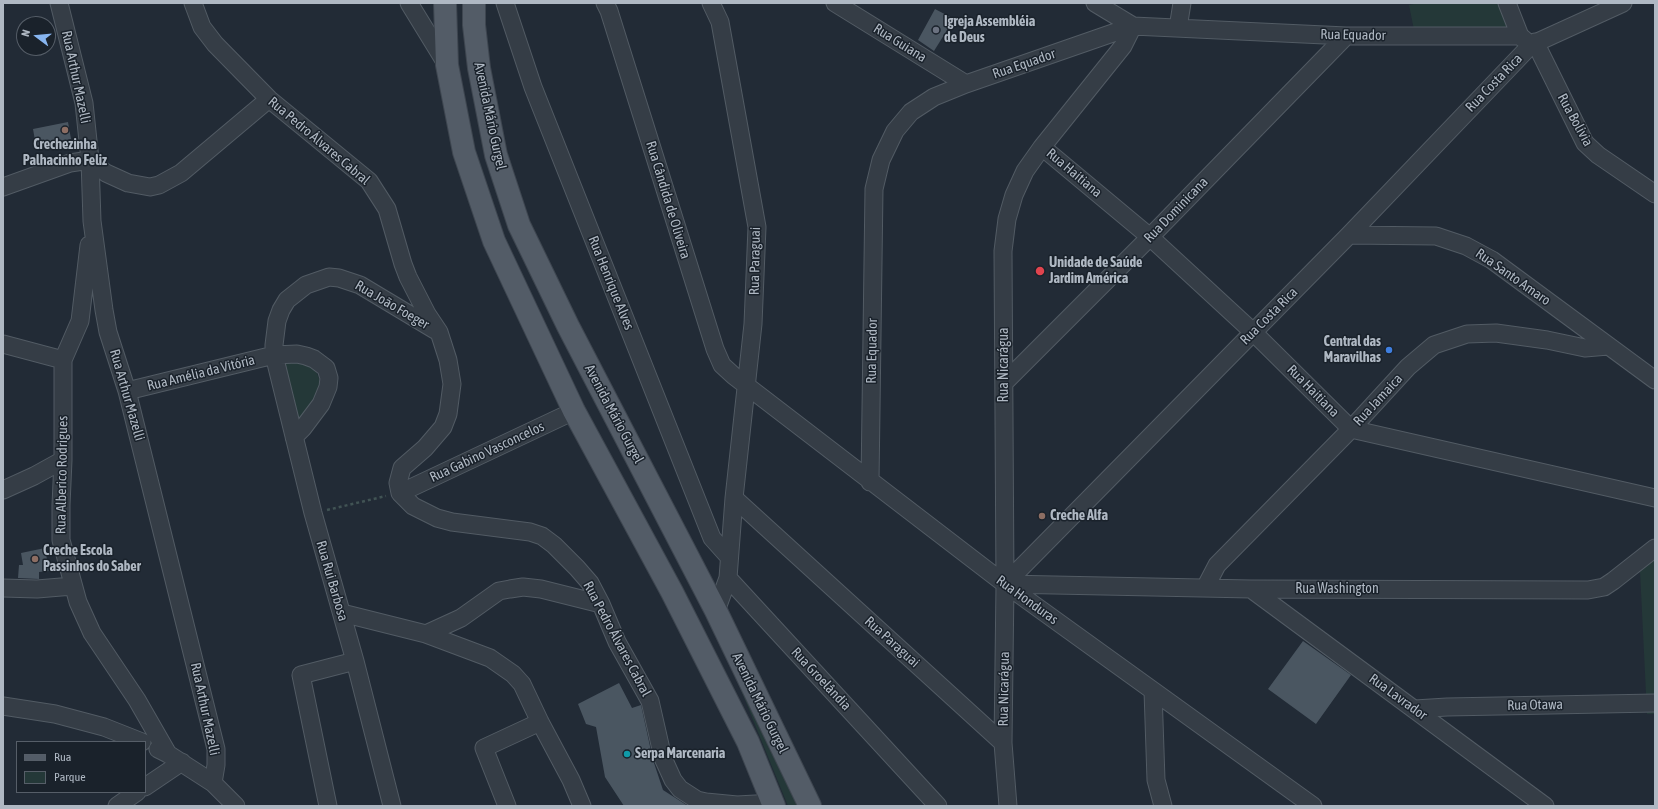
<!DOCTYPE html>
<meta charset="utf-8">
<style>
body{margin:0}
#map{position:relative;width:1658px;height:809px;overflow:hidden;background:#222b36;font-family:"Asap Condensed",sans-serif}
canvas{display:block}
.frame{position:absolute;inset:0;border:4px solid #afb8c3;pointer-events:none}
.legend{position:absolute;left:16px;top:741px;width:130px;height:52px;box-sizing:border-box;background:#1a222b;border:1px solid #565e68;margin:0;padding:5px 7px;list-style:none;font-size:12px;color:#afb8c3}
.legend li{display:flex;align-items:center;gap:8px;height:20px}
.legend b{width:20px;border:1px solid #565e68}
.north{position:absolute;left:16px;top:16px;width:40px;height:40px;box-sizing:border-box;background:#1a222b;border:1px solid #565e68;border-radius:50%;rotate:286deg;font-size:11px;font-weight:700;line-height:16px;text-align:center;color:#afb8c3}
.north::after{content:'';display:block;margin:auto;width:14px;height:18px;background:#87b5f0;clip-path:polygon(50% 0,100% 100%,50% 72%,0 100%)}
</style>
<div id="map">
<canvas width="1658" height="809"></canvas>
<div class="frame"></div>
<ul class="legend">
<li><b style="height:5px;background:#535c67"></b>Rua</li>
<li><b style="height:11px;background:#243838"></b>Parque</li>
</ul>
<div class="north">N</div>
</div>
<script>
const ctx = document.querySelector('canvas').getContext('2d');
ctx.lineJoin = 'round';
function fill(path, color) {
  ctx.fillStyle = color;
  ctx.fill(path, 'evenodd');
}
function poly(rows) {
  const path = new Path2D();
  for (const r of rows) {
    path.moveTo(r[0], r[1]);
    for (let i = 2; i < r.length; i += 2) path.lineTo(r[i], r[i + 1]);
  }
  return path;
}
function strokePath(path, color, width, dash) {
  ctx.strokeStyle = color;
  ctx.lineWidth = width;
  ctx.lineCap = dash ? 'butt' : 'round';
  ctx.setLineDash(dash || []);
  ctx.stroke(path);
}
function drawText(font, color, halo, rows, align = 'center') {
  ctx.font = font + ' "Asap Condensed",sans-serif';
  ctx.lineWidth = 3;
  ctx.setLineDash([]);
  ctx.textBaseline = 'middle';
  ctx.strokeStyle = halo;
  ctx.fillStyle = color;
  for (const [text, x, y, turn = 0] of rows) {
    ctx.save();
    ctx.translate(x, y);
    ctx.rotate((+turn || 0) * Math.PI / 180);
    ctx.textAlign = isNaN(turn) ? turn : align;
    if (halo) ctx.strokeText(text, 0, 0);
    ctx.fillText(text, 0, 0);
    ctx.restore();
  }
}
fill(poly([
 [1418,3,1500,3,1511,28,1414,30,1409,5],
 [291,361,309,365,316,371,321,383,321,389,296,425,282,364],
 [1655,559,1655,714,1647,714,1640,571],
 [732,668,801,806,788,806]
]), '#243838');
fill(poly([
 [935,9,954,19,934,51,918,40],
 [68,122,71,139,36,146,33,129],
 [45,548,49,571,39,572,39,579,18,578,19,565,23,565,21,553],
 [1303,641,1351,675,1316,724,1268,689],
 [619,683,632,708,641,705,653,760,663,790,688,806,624,806,605,777,596,727,586,724,578,704]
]), '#4a5661');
const minor = poly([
 [59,3,84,103,90,160,92,221,104,310,108,332,127,391,216,749,216,765,213,783],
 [193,3,202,27,215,44,269,99,369,181,387,209,403,264,408,277,427,314,439,332,448,360,452,384,448,414,443,427,425,448,402,468,398,483,400,493,413,506,437,518,452,522,530,532,542,536,554,545,577,568,590,583,601,604,617,642,650,701,663,758,673,780,680,789,697,800,706,802,737,805,774,803],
 [409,3,447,65],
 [505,3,533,87,712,538,729,557],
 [605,3,609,11,715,349,722,365,734,376,1005,584,1313,806],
 [711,3,720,22,757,227,753,324,734,498,728,578],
 [835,3,966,84],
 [1095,3,1133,26],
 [1507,3,1520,36,1527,42],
 [1178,28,1182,3],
 [1535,42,1585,143,1598,155,1655,194],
 [1042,147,1150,237,1253,332,1351,429,1655,498],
 [90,160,106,173,128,183,150,187,159,185,181,173,269,99],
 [3,187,70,163,90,160],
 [1349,235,1436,236,1466,246,1492,260,1655,380],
 [89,245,80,321,63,360,63,460,61,505,61,540,78,602,92,633,137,700,168,754],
 [3,344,63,360],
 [1004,383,1150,237,1346,36],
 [127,391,274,355,297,354,306,356,314,359,326,368,329,378,328,387,321,404,303,428,294,437],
 [870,482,874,189,881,160,895,131,911,112,934,97,966,84,1133,26,1346,36,1520,36],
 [3,490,34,476,63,460],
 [400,493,574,411],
 [734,498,1003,743],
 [1005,584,1349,235,1531,45,1623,3],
 [1005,584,1251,589,1588,590,1604,587,1613,581,1655,548],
 [3,588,37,589,73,586],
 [1205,588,1217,565,1351,429,1408,367,1434,345,1467,334,1496,333,1547,340,1585,348,1608,346],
 [1251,589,1545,806],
 [716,611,728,578,938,806],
 [342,613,426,634,490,658,513,674,522,684,540,722,571,780,582,806],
 [426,634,461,618,499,591,510,589,523,587,541,589,601,604],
 [1153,691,1156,780,1163,806],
 [3,706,55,714,104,727,142,742],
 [1415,709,1447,707,1655,703],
 [158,749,168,754,213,783,236,806],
 [145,787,182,762],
 [117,806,137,792],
 [328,806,301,675,355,661],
 [392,806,355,661,313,513,274,355,274,345,277,321,281,310,287,300,306,285,329,277,339,278,360,285,435,330],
 [507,806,484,748,540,722],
 [1008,806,1003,743,1005,584,1003,251,1007,219,1014,195,1025,171,1042,147,1123,46,1133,26]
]);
const major = poly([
 [445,3,447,65,464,152,494,241,574,411,672,592,748,742,774,806],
 [474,3,474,25,479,68,496,155,519,225,568,326,716,611,810,806]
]);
strokePath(minor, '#525b64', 19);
strokePath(major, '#3e4650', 24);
strokePath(poly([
 [327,510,386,496]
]), '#415354', 2.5, [3, 3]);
strokePath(minor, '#353d46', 17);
strokePath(major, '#535c67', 22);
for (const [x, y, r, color] of [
 [936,30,4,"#6b7280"],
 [65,130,4,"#8d6e63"],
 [1040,271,5,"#e0444e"],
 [1389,350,4,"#3f7fe0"],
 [1042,516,4,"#8d6e63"],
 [35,559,4,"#8d6e63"],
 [627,754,4,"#0f9aa8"]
]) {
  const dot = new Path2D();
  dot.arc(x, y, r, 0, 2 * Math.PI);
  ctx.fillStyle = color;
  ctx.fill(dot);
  strokePath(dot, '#1a222b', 1.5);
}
drawText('bold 14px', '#afb8c3', '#1a222b', [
 ["Igreja Assembléia",944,22],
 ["de Deus",944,38],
 ["Crechezinha",65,145,"center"],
 ["Palhacinho Feliz",65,161,"center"],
 ["Unidade de Saúde",1049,263],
 ["Jardim América",1049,279],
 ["Central das",1381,342,"right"],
 ["Maravilhas",1381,358,"right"],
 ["Creche Alfa",1050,516],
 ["Creche Escola",43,551],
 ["Passinhos do Saber",43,567],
 ["Serpa Marcenaria",635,754]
], 'left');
drawText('14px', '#afb8c3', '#1a222b', [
 ["Rua Equador",1353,35,1],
 ["Rua Guiana",900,43,32],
 ["Rua Equador",1024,64,-19],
 ["Rua Arthur Mazelli",76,77,78],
 ["Rua Costa Rica",1494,83,-46],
 ["Avenida Mário Gurgel",490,116,78],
 ["Rua Bolívia",1575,120,61],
 ["Rua Pedro Álvares Cabral",319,141,40],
 ["Rua Haitiana",1074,173,40],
 ["Rua Cândida de Oliveira",668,200,73],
 ["Rua Dominicana",1176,210,-46],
 ["Rua Paraguai",755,261,-89],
 ["Rua Santo Amaro",1513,277,35],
 ["Rua Henrique Alves",611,283,68],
 ["Rua João Foeger",392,305,30],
 ["Rua Costa Rica",1269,316,-45],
 ["Rua Equador",872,351,-89],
 ["Rua Nicarágua",1004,365,-90],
 ["Rua Amélia da Vitória",201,373,-14],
 ["Rua Haitiana",1313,391,45],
 ["Rua Arthur Mazelli",127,395,74],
 ["Rua Jamaica",1378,400,-47],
 ["Avenida Mário Gurgel",614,414,62],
 ["Rua Gabino Vasconcelos",487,452,-25],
 ["Rua Alberico Rodrigues",62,475,-89],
 ["Rua Rui Barbosa",332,581,74],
 ["Rua Washington",1337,589],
 ["Rua Honduras",1027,600,36],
 ["Rua Pedro Álvares Cabral",617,639,62],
 ["Rua Paraguai",892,642,42],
 ["Rua Groelândia",821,679,47],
 ["Rua Nicarágua",1004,689,-89],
 ["Rua Lavrador",1398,697,36],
 ["Avenida Mário Gurgel",760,703,64],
 ["Rua Otawa",1535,705,-1],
 ["Rua Arthur Mazelli",205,709,78]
]);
</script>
